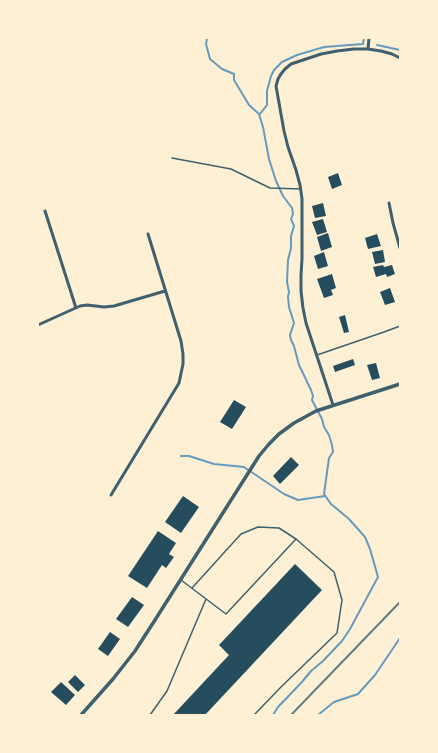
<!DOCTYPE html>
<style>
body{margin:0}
#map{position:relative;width:438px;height:753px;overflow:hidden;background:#fdf0d5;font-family:Mulish,sans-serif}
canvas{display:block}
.frame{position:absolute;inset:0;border:39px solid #fdf0d5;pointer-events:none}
</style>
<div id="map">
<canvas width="438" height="753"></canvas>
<div class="frame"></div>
</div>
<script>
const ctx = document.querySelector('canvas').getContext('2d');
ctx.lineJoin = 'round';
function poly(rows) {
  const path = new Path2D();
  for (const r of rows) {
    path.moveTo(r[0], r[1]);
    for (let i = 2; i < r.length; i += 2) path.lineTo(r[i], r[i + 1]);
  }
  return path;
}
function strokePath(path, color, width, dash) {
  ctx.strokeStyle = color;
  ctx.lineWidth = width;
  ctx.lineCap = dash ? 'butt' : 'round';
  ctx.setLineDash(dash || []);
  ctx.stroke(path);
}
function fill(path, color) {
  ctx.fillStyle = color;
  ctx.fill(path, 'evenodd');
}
strokePath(poly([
 [207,38,206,44,210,59,222,69,234,74,234,80,249,105,259,114,263,127,269,159,276,181,283,196,292,208,293,214,291,219,294,226,291,236,291,248,288,260,287,282,289,292,288,297,289,307,294,323,290,335,291,340,294,346,299,365,311,390,313,396,312,400,322,419,324,427,329,435,332,445,333,452,329,458,324,494,331,504,349,519,365,537,370,549,378,577,350,629,342,641,323,661,311,671,302,682,278,707,273,715],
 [377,45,400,50],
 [260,114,267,105,267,91,271,76,274,70,282,62,297,55,324,47,363,44,364,38],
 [181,456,189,456,214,464,244,467,284,494,298,500,325,496],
 [318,715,334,702,358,694,375,675,400,638]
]), '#669bbc', 2);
fill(poly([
 [338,173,342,185,332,189,328,177],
 [323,203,326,216,315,218,312,206],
 [323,219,327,232,317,235,312,222],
 [328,233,332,247,321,251,317,237],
 [377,234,381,246,368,249,365,238],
 [383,250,385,262,375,264,372,252],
 [324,252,328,266,318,269,314,256],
 [383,265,384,267,392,265,395,274,387,277,386,274,376,277,373,267],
 [332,274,336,288,331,290,333,295,324,298,317,279],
 [390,288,395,302,385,305,380,292],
 [345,315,349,332,344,333,339,317],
 [353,359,355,365,335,372,333,366],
 [376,363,380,378,372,380,367,365],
 [234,400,246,407,232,429,220,422],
 [291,457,299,465,280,484,273,476],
 [183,496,199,507,181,533,165,522],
 [158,531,176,543,169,554,174,557,166,568,162,565,147,588,128,576],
 [295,564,322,590,205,715,173,715,229,655,219,645],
 [132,597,144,605,128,627,116,619],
 [110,632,120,639,108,656,98,649],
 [75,675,85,685,78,692,68,682],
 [61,682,75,695,66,705,51,692]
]), '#264d5e');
strokePath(poly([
 [172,158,231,169,270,188,301,189],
 [317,355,384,332,400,326],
 [181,580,226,614,296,539,334,572,342,600,337,633,281,687,254,715],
 [192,588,241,534,258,527,279,528,296,539],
 [150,715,167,691,206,599]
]), '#3f606c', 1.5);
strokePath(poly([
 [368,49,369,38],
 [389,203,393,223,400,248],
 [45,211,76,308],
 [38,325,80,306,87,305,104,307,114,306,165,291],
 [333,405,306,323,303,308,301,291,301,275,302,259,302,199,300,185,296,170,288,147,284,131,276,86,278,79,281,74,285,69,291,64,321,54,337,51,354,49,368,49,381,51,392,54,400,58],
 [111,495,179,383,183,364,183,354,181,341,148,234]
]), '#3f606c', 3);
strokePath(poly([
 [81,715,113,679,135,651,155,620,259,456,269,444,279,434,294,423,316,411,400,384]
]), '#3f606c', 3.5);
strokePath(poly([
 [291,715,400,602]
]), '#657d81', 2);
</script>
